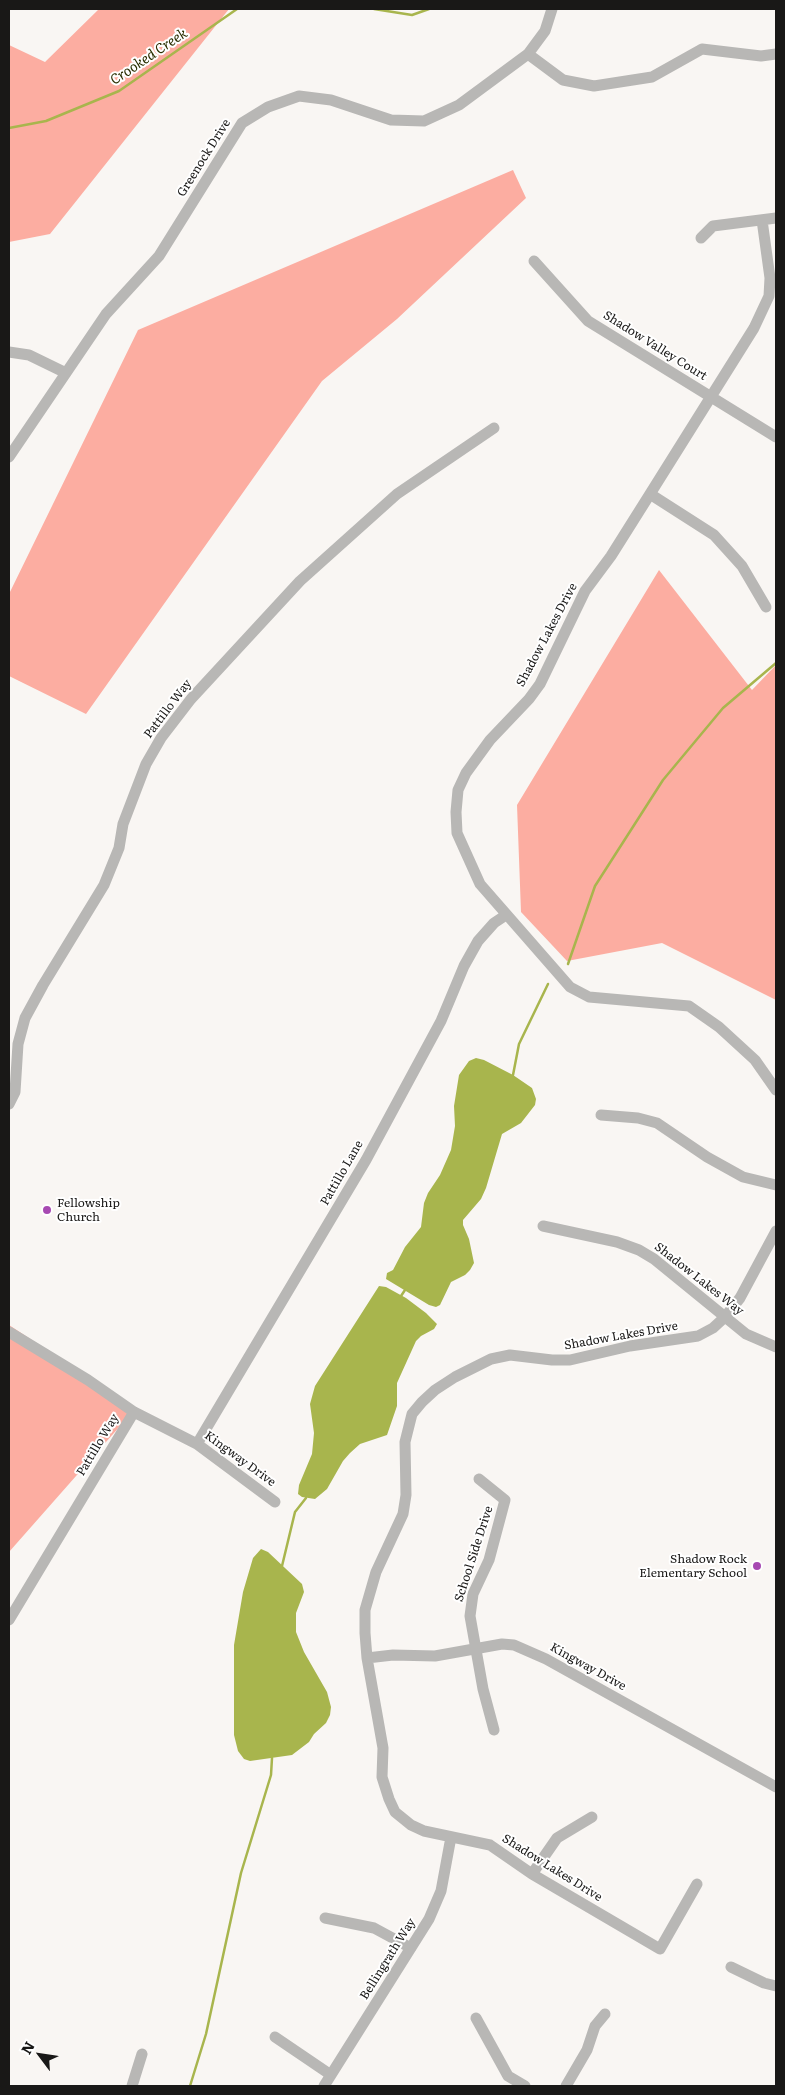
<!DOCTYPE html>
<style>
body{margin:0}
#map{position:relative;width:785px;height:2095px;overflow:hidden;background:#f9f6f3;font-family:Literata,serif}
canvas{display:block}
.frame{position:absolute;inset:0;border:10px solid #191817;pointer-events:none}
.north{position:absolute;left:15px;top:2030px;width:50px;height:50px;-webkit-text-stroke:4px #fff;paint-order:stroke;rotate:301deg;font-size:14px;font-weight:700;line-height:20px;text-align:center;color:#191817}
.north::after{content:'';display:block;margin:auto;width:18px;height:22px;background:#191817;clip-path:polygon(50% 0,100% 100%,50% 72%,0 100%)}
</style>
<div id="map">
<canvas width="785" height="2095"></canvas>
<div class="frame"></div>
<div class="north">N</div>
</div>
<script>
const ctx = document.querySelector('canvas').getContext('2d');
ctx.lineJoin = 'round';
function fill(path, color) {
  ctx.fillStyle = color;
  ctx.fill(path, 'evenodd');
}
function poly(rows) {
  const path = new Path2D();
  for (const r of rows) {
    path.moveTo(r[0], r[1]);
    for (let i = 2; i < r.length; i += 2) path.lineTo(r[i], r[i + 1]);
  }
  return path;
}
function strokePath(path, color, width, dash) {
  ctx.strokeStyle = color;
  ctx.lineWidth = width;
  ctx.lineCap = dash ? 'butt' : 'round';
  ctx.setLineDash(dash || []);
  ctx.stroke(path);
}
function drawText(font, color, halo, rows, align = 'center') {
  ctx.font = font + ' Literata,serif';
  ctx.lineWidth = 4;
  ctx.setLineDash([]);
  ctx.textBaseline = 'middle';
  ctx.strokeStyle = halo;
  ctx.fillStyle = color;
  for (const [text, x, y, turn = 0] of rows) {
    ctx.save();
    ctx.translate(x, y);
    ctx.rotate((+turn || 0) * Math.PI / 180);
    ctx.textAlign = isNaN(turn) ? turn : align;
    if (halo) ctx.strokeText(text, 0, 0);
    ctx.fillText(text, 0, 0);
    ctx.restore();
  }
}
fill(poly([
 [99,9,229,9,50,234,9,242,9,45,45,62],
 [513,170,526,198,397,319,322,381,86,714,9,676,9,594,138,330],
 [659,570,752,690,776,665,776,1000,662,943,567,961,521,912,517,805],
 [9,1325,136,1408,9,1552]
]), '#fcada1');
fill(poly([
 [476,1058,484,1060,513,1075,532,1088,536,1099,535,1105,521,1123,502,1134,486,1188,481,1199,463,1220,463,1225,469,1239,474,1263,470,1270,465,1275,451,1282,440,1305,436,1307,429,1305,386,1279,387,1273,393,1270,405,1247,421,1227,424,1203,428,1193,440,1175,451,1150,455,1126,454,1106,459,1075,469,1061],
 [379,1286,386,1287,406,1298,426,1313,437,1324,434,1329,421,1336,416,1341,397,1383,397,1406,387,1435,360,1444,350,1453,343,1461,327,1489,315,1499,302,1497,298,1494,299,1485,312,1454,314,1433,310,1404,315,1386],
 [261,1549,268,1552,302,1584,304,1592,296,1613,296,1632,304,1652,327,1692,331,1707,330,1715,326,1723,314,1734,309,1742,292,1755,250,1761,244,1759,238,1751,234,1735,234,1645,243,1592,253,1558]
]), '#a8b54d');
strokePath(poly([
 [374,9,412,15,429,9],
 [9,128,46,121,119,91,237,9],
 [568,964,595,886,663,780,723,708,776,663],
 [513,1075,519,1044,548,984],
 [401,1296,405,1290],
 [282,1566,295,1512,306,1498],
 [190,2086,206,2034,241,1873,271,1775,272,1758]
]), '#a8b54d', 2.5);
strokePath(poly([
 [528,54,563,80,594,86,652,77,702,49,761,56,776,54],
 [762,220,770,278,769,296,754,328,650,494,611,556,585,591,540,684,529,699,490,740,466,773,458,790,456,812,457,833,480,884,570,987,589,997,689,1006,719,1027,755,1060,776,1090],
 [701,238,713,226,776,218],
 [534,261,588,321,776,437],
 [9,352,29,355,66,373],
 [9,457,106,314,159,256,242,123,268,107,299,96,331,100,391,120,424,121,459,105,528,54,545,31,552,9],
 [650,494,714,535,742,566,766,607],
 [9,1104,15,1092,18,1044,25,1018,43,985,104,885,119,848,123,824,146,764,161,738,191,699,300,581,397,494,494,428],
 [601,1115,638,1118,657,1123,707,1157,743,1177,776,1185],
 [543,1226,617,1242,639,1250,654,1259,746,1334,776,1347],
 [9,1332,88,1380,134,1412,197,1444,275,1502],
 [197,1444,366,1160,441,1021,464,966,478,941,494,923,506,915],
 [479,1479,505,1500,489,1560,473,1594,470,1616,483,1689,494,1730],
 [9,1620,134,1412],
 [367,1658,393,1655,435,1656,502,1644,514,1645,546,1659,776,1787],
 [532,1874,557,1838,592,1817],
 [697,1884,660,1949,532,1874,490,1845,424,1831,411,1825,395,1812,389,1799,382,1777,383,1748,367,1658,365,1633,365,1610,376,1572,403,1514,406,1495,405,1442,412,1414,422,1402,435,1390,455,1377,491,1359,510,1355,552,1360,570,1360,630,1346,698,1336,713,1328,725,1317,740,1298,776,1231],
 [325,1918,374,1928,411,1948],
 [731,1967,764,1983,776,1986],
 [476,2018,508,2076,525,2086],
 [275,2037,331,2075],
 [132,2086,142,2054],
 [324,2086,429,1919,441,1891,451,1837],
 [566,2086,587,2050,595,2026,605,2014]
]), '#b8b7b5', 11);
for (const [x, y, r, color] of [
 [47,1210,5,"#a749b2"],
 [757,1566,5,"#a749b2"]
]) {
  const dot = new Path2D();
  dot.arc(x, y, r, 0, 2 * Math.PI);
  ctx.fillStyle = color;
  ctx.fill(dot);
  strokePath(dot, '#fff', 2);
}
drawText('12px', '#191817', '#fff', [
 ["Greenock Drive",204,158,-58],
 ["Shadow Valley Court",655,346,32],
 ["Shadow Lakes Drive",547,635,-62],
 ["Pattillo Way",168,709,-53],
 ["Pattillo Lane",342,1173,-60],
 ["Shadow Lakes Way",699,1279,38],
 ["Shadow Lakes Drive",621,1336,-10],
 ["Pattillo Way",98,1445,-59],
 ["Kingway Drive",240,1459,36],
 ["School Side Drive",474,1554,-72],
 ["Kingway Drive",588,1667,29],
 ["Shadow Lakes Drive",552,1868,32],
 ["Bellingrath Way",388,1959,-58]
]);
drawText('12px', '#191817', '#fff', [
 ["Fellowship",57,1203],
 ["Church",57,1217],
 ["Shadow Rock",747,1559,"right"],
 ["Elementary School",747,1573,"right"]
], 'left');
drawText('italic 14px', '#2a2f02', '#fff', [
 ["Crooked Creek",149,57,-34]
]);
</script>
